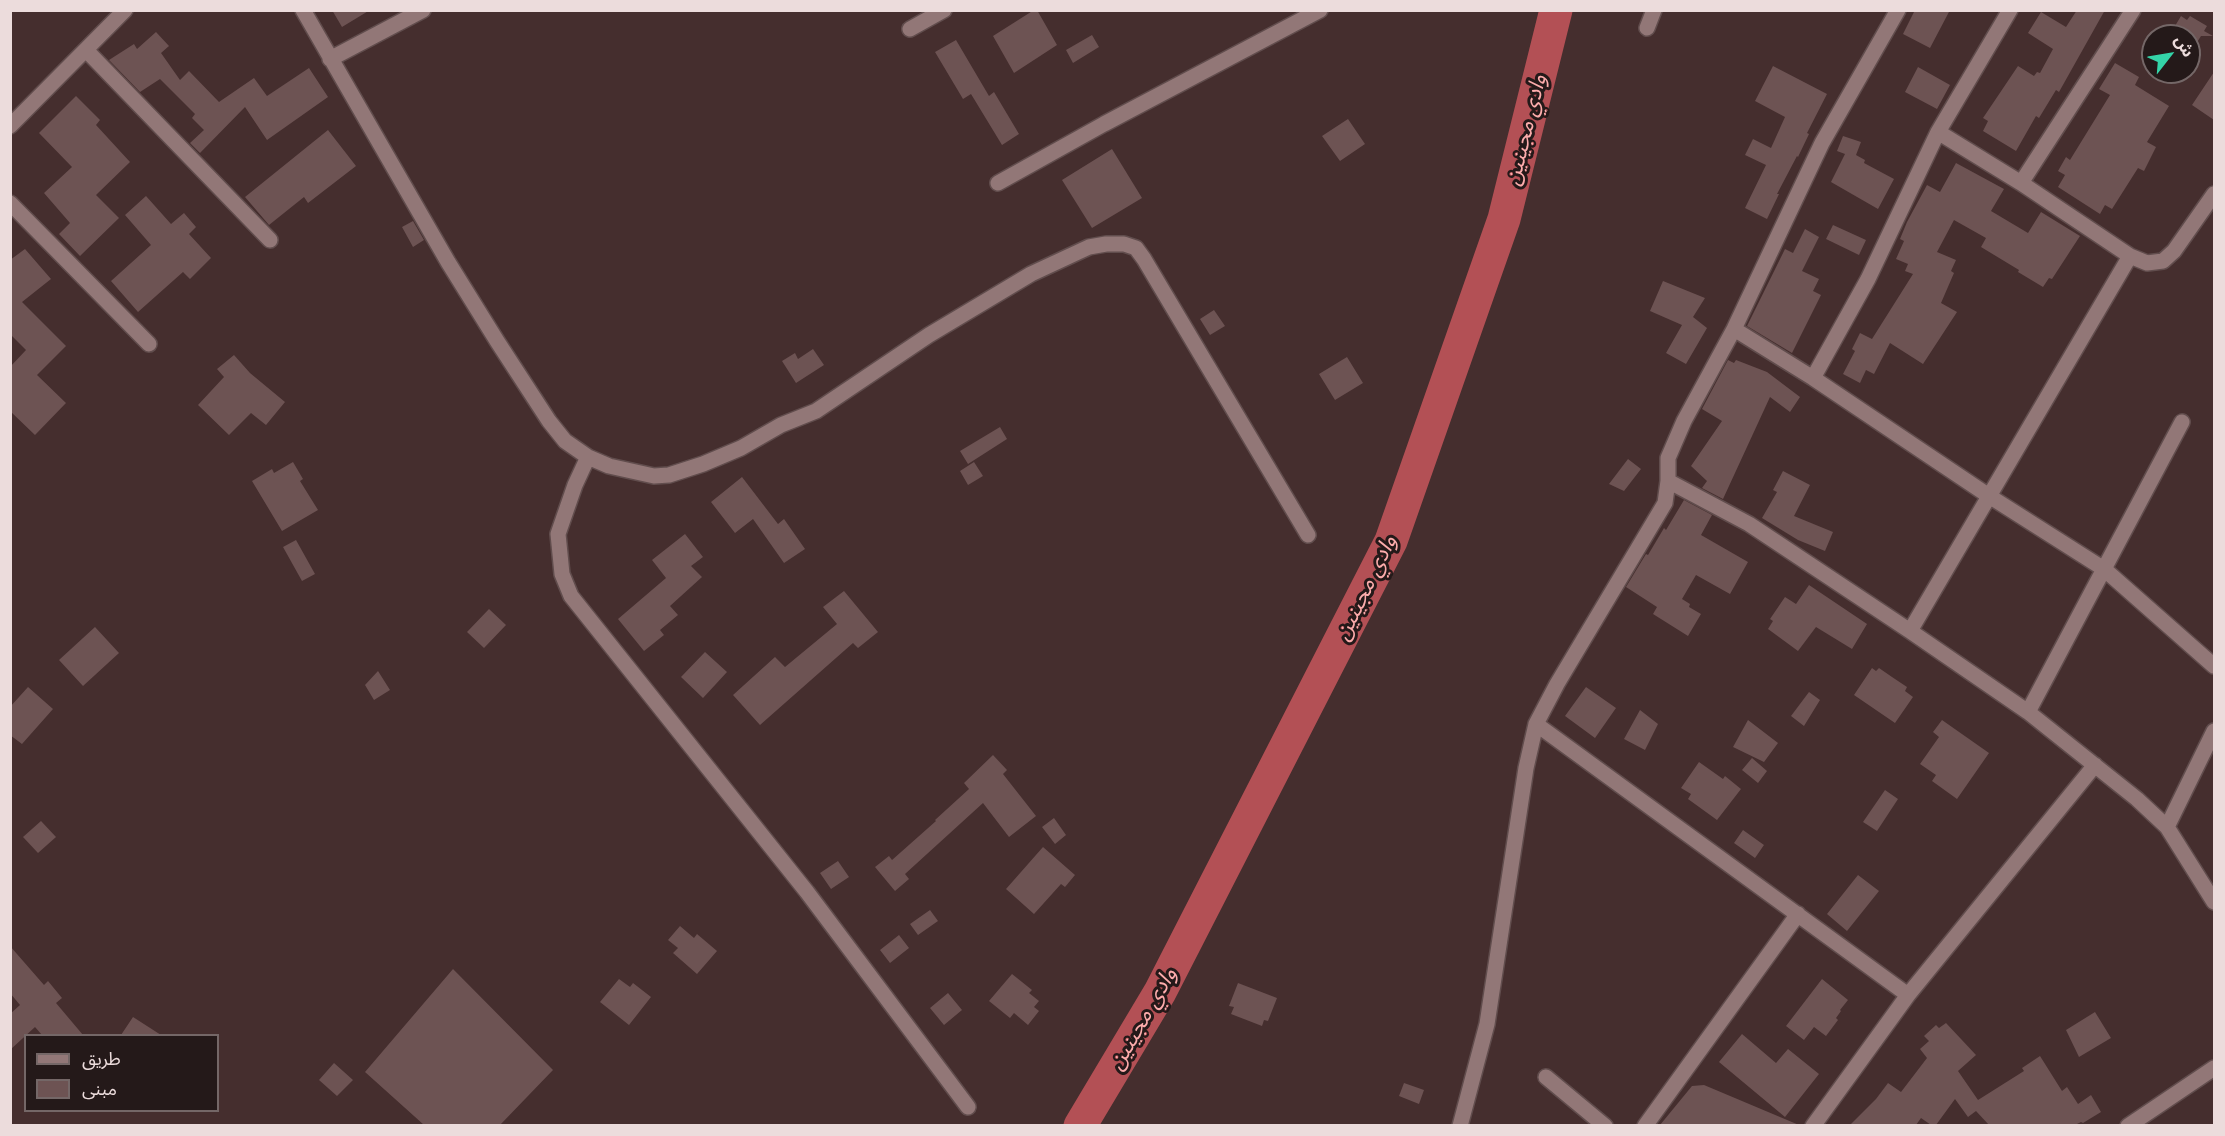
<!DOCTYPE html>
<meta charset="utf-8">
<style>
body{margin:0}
#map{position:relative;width:2225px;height:1136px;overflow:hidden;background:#452e2e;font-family:"Noto Sans","Noto Sans Arabic",sans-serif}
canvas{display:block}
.frame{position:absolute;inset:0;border:12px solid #ecdcdc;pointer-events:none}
.legend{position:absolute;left:24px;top:1034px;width:195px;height:78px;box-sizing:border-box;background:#241919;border:2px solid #746767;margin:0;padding:8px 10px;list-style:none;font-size:18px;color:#ecdcdc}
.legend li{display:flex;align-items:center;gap:12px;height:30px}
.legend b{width:30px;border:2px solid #746767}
.north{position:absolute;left:2141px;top:24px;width:60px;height:60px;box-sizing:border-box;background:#241919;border:2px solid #746767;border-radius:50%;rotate:59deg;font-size:16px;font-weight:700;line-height:24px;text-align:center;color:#ecdcdc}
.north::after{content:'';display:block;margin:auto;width:21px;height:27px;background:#34d4a8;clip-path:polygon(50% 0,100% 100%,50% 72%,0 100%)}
</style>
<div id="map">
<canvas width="2225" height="1136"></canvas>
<div class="frame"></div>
<ul class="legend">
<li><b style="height:8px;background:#927777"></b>طريق</li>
<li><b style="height:16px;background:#6d5353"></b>مبنى</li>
</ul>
<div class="north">ش</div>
</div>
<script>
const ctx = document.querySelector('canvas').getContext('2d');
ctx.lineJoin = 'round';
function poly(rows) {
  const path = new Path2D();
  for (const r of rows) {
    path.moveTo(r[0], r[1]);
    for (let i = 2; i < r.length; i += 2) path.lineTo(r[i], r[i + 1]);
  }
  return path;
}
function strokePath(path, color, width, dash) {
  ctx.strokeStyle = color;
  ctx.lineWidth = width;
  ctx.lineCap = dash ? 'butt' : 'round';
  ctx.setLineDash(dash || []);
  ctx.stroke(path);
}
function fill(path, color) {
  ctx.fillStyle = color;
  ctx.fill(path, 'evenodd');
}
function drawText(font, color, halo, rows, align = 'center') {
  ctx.font = font + ' "Noto Sans","Noto Sans Arabic",sans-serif';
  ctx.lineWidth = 6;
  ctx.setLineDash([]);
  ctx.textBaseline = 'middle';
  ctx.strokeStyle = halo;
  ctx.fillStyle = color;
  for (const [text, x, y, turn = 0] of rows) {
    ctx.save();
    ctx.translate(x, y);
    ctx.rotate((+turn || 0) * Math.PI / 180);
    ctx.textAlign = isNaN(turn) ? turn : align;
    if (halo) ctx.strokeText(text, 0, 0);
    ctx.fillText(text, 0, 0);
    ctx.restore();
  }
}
strokePath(poly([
 [1080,1126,1160,992,1391,541,1504,219,1556,10]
]), '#b35055', 33);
fill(poly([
 [332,10,370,10,342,27],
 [1034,10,1037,10,1057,45,1014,73,993,36],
 [1915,10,1950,10,1930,48,1903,34],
 [2077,10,2105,10,2059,92,2056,90,2039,118,2036,116,2016,151,1983,131,1988,121,1983,118,2018,66,2034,76,2037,72,2040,73,2053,49,2028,33,2041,12,2066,27],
 [2181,16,2187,20,2190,16,2207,26,2204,31,2213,36,2201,36,2189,55,2189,36,2169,36],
 [156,32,169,46,161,53,180,80,189,71,219,102,254,78,267,96,309,68,328,97,267,140,245,107,200,153,190,143,204,130,192,118,195,114,160,79,140,92,109,60,134,44,137,49],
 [1092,35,1099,47,1073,63,1066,50],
 [956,40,989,96,994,92,1019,134,1002,145,971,94,963,99,935,52],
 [2115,63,2139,77,2135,85,2169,106,2147,142,2156,147,2144,171,2138,168,2112,209,2105,205,2100,214,2058,187,2065,175,2058,171,2066,157,2070,160,2110,95,2099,89],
 [1773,66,1827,94,1807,133,1809,134,1798,157,1797,156,1777,194,1779,194,1767,219,1745,208,1766,165,1745,155,1753,139,1771,148,1785,117,1755,101],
 [1918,67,1950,85,1937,109,1905,92],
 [2214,72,2214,120,2192,105],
 [76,96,100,120,96,125,130,162,96,195,119,218,80,256,59,234,70,223,44,193,72,167,39,133],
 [1348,119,1365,144,1340,161,1322,136],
 [328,130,356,166,308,203,304,197,269,225,245,197],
 [1843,136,1861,142,1856,155,1865,160,1864,163,1894,179,1878,209,1831,182,1845,154,1837,151],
 [1112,149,1142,198,1092,228,1062,180],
 [1956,163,2004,189,1991,211,2028,233,2041,212,2080,236,2052,279,2049,278,2043,287,2018,272,2019,270,1981,247,1986,238,1954,220,1937,252,1956,260,1951,271,1954,273,1941,303,1957,312,1923,364,1890,343,1874,374,1866,370,1860,383,1843,374,1855,351,1852,349,1860,333,1872,339,1913,274,1905,271,1908,264,1896,259,1904,241,1900,239,1907,222,1927,185,1940,192],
 [146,196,171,224,184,213,196,227,189,234,211,258,190,279,183,272,138,312,111,281,151,245,125,215],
 [413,221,424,240,413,247,402,227],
 [1833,225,1866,240,1859,255,1826,239],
 [1805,229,1819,237,1802,271,1819,279,1813,291,1821,295,1792,353,1747,326,1785,249,1793,253],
 [25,249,51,279,22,302,66,346,37,375,66,403,35,435,10,411,10,367,26,350,10,334,10,260],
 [1663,281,1705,298,1693,317,1707,328,1686,364,1666,353,1682,325,1650,311],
 [1214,310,1225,326,1210,335,1200,319],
 [813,349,824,365,796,383,782,361,795,353,798,359],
 [234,355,250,373,285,402,266,425,251,413,229,435,198,405,224,377,217,369],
 [1347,357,1363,383,1335,400,1319,374],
 [1728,360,1734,363,1736,360,1767,372,1800,397,1790,412,1770,397,1723,499,1702,488,1707,481,1691,466,1722,421,1702,409],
 [1000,427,1007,439,968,464,960,451],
 [1628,459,1641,469,1624,491,1609,484],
 [293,462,303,479,300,481,318,510,282,531,252,481,272,469,274,473],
 [974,462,983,476,968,485,960,471],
 [1783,471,1810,485,1794,516,1833,532,1825,551,1798,540,1762,518,1777,492,1773,490],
 [742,477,778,524,784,519,805,549,784,563,753,519,735,533,711,502],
 [1684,500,1712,515,1701,535,1748,562,1730,594,1696,575,1682,599,1690,604,1689,607,1701,614,1688,636,1653,614,1657,607,1626,587,1646,554,1648,555,1664,528,1666,530],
 [685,534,703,557,691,566,702,577,670,606,678,615,660,630,664,635,644,651,618,619,666,578,652,560],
 [296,540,315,574,302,581,283,547],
 [1809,585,1867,624,1852,649,1816,627,1798,651,1768,629,1773,621,1770,619,1785,597,1796,604],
 [844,591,878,632,858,648,853,643,760,725,733,695,775,657,785,667,837,624,823,607],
 [489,609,506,625,484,648,467,632],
 [95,627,119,653,83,686,59,660],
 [705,652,727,672,703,698,681,677],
 [1872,668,1876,671,1879,668,1892,677,1907,687,1905,691,1913,697,1895,723,1854,695],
 [378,671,390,690,374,700,365,685],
 [28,687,53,709,22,744,10,735,10,707],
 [1586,687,1616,708,1595,738,1565,716],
 [1809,692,1820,700,1804,726,1791,716],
 [1640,710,1658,724,1645,750,1624,739],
 [1748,720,1778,743,1764,762,1733,747],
 [1942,720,1989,753,1957,799,1932,781,1936,775,1920,764,1939,737,1933,732],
 [993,755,1007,770,1003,774,1036,816,1009,837,983,803,905,874,909,879,895,891,875,867,889,856,892,860,936,821,935,820,969,789,964,783],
 [1752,758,1767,771,1758,783,1742,770],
 [1699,762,1723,779,1725,776,1741,789,1717,820,1688,799,1691,794,1681,788],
 [1885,790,1898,799,1877,831,1863,822],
 [1054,818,1066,835,1055,844,1042,827],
 [41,821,56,837,38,853,23,837],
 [1743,830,1764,845,1755,858,1734,843],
 [1043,847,1075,875,1065,887,1061,884,1034,914,1006,889],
 [838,861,849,877,831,889,820,873],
 [1858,875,1879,891,1847,931,1827,914],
 [930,910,938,921,918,935,910,924],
 [680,926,694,938,697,934,717,951,697,974,673,953,678,948,668,940],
 [899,935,909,948,890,963,880,950],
 [10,946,44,985,48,981,62,998,56,1003,83,1035,42,1035,35,1027,10,1050,10,1014,20,1005,10,993],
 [453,969,553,1070,500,1125,424,1125,365,1072],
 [1012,974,1032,990,1029,993,1039,1001,1034,1007,1039,1011,1028,1025,1014,1013,1010,1018,989,1001],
 [619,979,630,987,633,983,651,997,629,1025,600,1002],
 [1822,979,1848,1000,1840,1010,1841,1011,1836,1018,1838,1020,1826,1036,1814,1027,1804,1040,1786,1026],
 [1238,983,1277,998,1268,1021,1264,1020,1262,1026,1231,1014,1234,1007,1229,1006],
 [948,993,962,1010,944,1025,930,1008],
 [2095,1012,2111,1038,2079,1057,2066,1030],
 [133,1017,161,1035,121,1035],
 [1946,1023,1976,1055,1958,1071,1978,1100,2024,1071,2022,1068,2040,1056,2062,1091,2067,1087,2078,1104,2091,1095,2101,1112,2083,1123,2081,1122,2075,1125,1989,1125,1976,1111,1968,1117,1955,1099,1936,1125,1931,1125,1921,1118,1916,1125,1850,1125,1876,1099,1888,1083,1901,1092,1927,1058,1920,1049,1929,1041,1924,1036,1936,1025,1939,1028],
 [1742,1034,1776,1063,1788,1049,1819,1074,1785,1117,1719,1062],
 [334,1063,353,1080,337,1096,319,1080],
 [1404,1083,1424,1090,1419,1104,1399,1096],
 [1704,1085,1799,1125,1660,1125,1692,1086]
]), '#6d5353');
const minor = poly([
 [303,10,448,262,497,341,549,421,565,441,588,457,609,466,654,476,669,475,703,464,741,448,781,425,816,411,929,335,1031,274,1089,247,1106,244,1124,244,1136,248,1144,259,1308,535],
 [1647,28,1654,10],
 [910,29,944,10],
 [86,50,270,240],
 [330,59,423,10],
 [10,126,125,10],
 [1938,132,2021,183,2130,256,2147,263,2163,261,2174,251,2214,194],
 [998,183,1104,124,1320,10],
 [2021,183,2133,10],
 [10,203,149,344],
 [1734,329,1813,378,1989,496,2104,569,2214,666],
 [1813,378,1868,279,1938,132,2010,10],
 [588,457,575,485,558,534,562,574,571,596,807,892,968,1107],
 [1668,481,1749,524,1910,631,2028,712,2137,799,2167,827,2214,902],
 [1910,631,2130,256],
 [2028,712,2182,422],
 [1536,724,1908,995],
 [2167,827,2214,731],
 [1546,1077,1605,1126],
 [1460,1126,1487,1024,1526,768,1536,724,1557,684,1665,503,1668,481,1668,458,1684,421,1734,329,1822,143,1898,10],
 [1645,1126,1798,914],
 [1813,1126,1908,995,2095,765],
 [2128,1126,2214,1068]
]);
strokePath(minor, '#614d4d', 18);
strokePath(minor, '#927777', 15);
drawText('italic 22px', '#fdacac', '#241919', [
 ["وادي مجينين",1526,130,-76],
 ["وادي مجينين",1366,588,-64],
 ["وادي مجينين",1143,1019,-60]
]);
</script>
